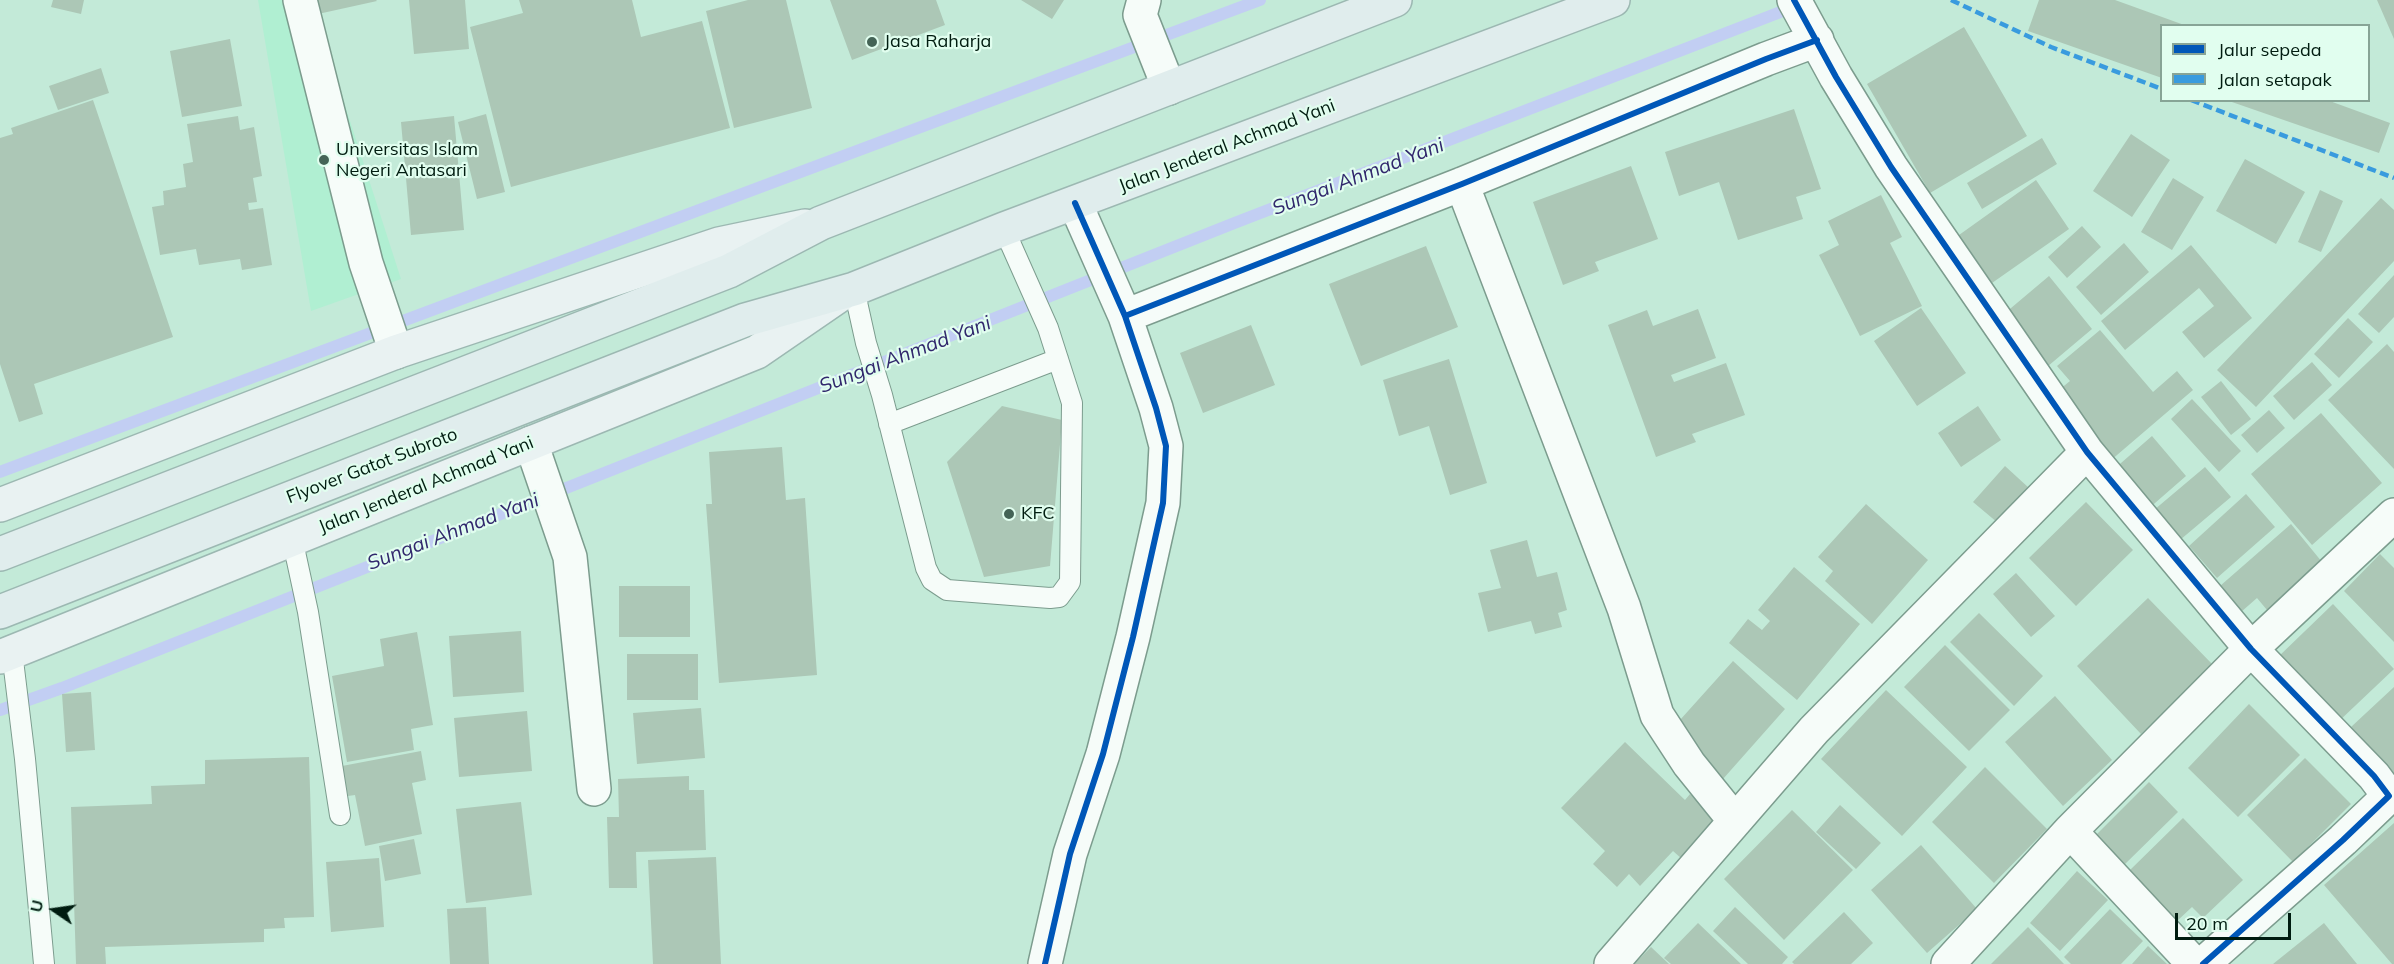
<!DOCTYPE html>
<style>
body{margin:0}
#map{position:relative;width:2394px;height:964px;overflow:hidden;background:#c3ead8;font-family:Mulish,sans-serif}
canvas{display:block}
.legend{position:absolute;left:2160px;top:24px;width:210px;height:78px;box-sizing:border-box;background:#e1feef;border:2px solid #87a496;margin:0;padding:8px 10px;list-style:none;font-size:18px;color:#001c10}
.legend li{display:flex;align-items:center;gap:12px;height:30px}
.legend b{width:30px;border:2px solid #87a496}
.north{position:absolute;left:24px;top:880px;width:60px;height:60px;-webkit-text-stroke:4px #e1feef;paint-order:stroke;rotate:283deg;font-size:16px;font-weight:700;line-height:24px;text-align:center;color:#001c10}
.north::after{content:'';display:block;margin:auto;width:21px;height:27px;background:#001c10;clip-path:polygon(50% 0,100% 100%,50% 72%,0 100%)}
.scale{position:absolute;left:2175px;top:913px;width:116px;height:27px;box-sizing:border-box;border:3px solid #001c10;border-top:0;padding-left:8px;font-size:18px;line-height:21px;white-space:nowrap;color:#001c10;-webkit-text-stroke:4px #e1feef;paint-order:stroke}
</style>
<div id="map">
<canvas width="2394" height="964"></canvas>
<ul class="legend">
<li><b style="height:8px;background:#0057b8"></b>Jalur sepeda</li>
<li><b style="height:8px;background:#399bde"></b>Jalan setapak</li>
</ul>
<div class="north">U</div>
<div class="scale">20 m</div>
</div>
<script>
const ctx = document.querySelector('canvas').getContext('2d');
ctx.lineJoin = 'round';
function fill(path, color) {
  ctx.fillStyle = color;
  ctx.fill(path, 'evenodd');
}
function poly(rows) {
  const path = new Path2D();
  for (const r of rows) {
    path.moveTo(r[0], r[1]);
    for (let i = 2; i < r.length; i += 2) path.lineTo(r[i], r[i + 1]);
  }
  return path;
}
function strokePath(path, color, width, dash) {
  ctx.strokeStyle = color;
  ctx.lineWidth = width;
  ctx.lineCap = dash ? 'butt' : 'round';
  ctx.setLineDash(dash || []);
  ctx.stroke(path);
}
function drawText(font, color, halo, rows, align = 'center') {
  ctx.font = font + ' Mulish,sans-serif';
  ctx.lineWidth = 4.5;
  ctx.setLineDash([]);
  ctx.textBaseline = 'middle';
  ctx.strokeStyle = halo;
  ctx.fillStyle = color;
  for (const [text, x, y, turn = 0] of rows) {
    ctx.save();
    ctx.translate(x, y);
    ctx.rotate((+turn || 0) * Math.PI / 180);
    ctx.textAlign = isNaN(turn) ? turn : align;
    if (halo) ctx.strokeText(text, 0, 0);
    ctx.fillText(text, 0, 0);
    ctx.restore();
  }
}
fill(poly([
 [258,0,311,0,401,279,311,311]
]), '#b0efd2');
strokePath(poly([
 [0,472,1260,0],
 [0,710,62,688,1237,222,1796,6]
]), '#c2cef3', 12);
fill(poly([
 [53,0,84,0,81,14,51,7],
 [315,0,376,0,377,1,318,14],
 [409,0,465,0,469,49,414,54],
 [519,0,632,0,641,37,702,21,730,128,511,187,470,27,523,13],
 [748,0,786,0,812,108,734,128,706,11],
 [830,0,936,0,945,25,852,60],
 [1021,0,1064,0,1052,19],
 [2039,0,2115,0,2187,26,2162,26,2162,78,2028,31],
 [2377,0,2394,0,2394,39],
 [1964,27,2027,136,1930,193,1867,84],
 [230,39,242,106,182,117,170,51],
 [101,68,109,93,58,110,49,86],
 [93,100,173,337,34,384,43,414,19,422,0,364,0,138,13,134,11,128],
 [2327,100,2390,123,2379,153,2229,101],
 [1794,109,1821,189,1796,197,1803,219,1738,240,1719,182,1679,196,1665,152],
 [486,114,505,192,477,199,458,122],
 [238,116,240,130,254,127,262,176,253,178,257,202,248,203,249,210,263,208,272,265,242,270,240,259,199,265,196,249,160,255,152,207,164,205,163,191,186,187,183,164,193,162,187,124],
 [454,116,464,230,411,235,401,122],
 [2131,134,2170,160,2132,217,2093,191],
 [2042,138,2057,164,1982,209,1967,183],
 [2245,159,2305,192,2276,244,2216,211],
 [1631,166,1658,239,1595,262,1599,271,1563,285,1533,202],
 [2173,178,2204,197,2172,250,2141,232],
 [2036,180,2069,229,1992,283,1959,235],
 [2320,190,2343,201,2321,252,2298,242],
 [1881,195,1902,237,1890,243,1922,306,1860,336,1819,255,1839,245,1828,221],
 [2381,198,2394,210,2394,261,2256,407,2217,370],
 [2082,226,2101,247,2067,278,2048,257],
 [2124,243,2149,272,2101,315,2076,287],
 [2191,245,2252,318,2204,358,2182,332,2214,306,2199,288,2125,350,2101,321],
 [1426,246,1458,327,1361,366,1329,284],
 [2394,275,2394,317,2379,333,2358,314],
 [2049,276,2092,329,2041,372,1998,319],
 [1921,308,1966,373,1917,406,1874,341],
 [1698,309,1716,358,1671,375,1674,382,1726,363,1745,415,1692,434,1696,442,1656,457,1608,325,1647,310,1653,326],
 [2348,318,2373,342,2339,378,2314,354],
 [1251,325,1275,385,1203,413,1180,353],
 [2100,330,2153,392,2177,371,2193,390,2110,461,2054,394,2070,381,2057,366],
 [2387,344,2394,352,2394,469,2328,400],
 [1449,359,1487,483,1450,495,1429,426,1399,436,1383,380],
 [2312,362,2332,385,2294,420,2273,396],
 [2221,381,2251,419,2231,435,2201,397],
 [2192,399,2241,451,2219,472,2171,419],
 [1002,406,1062,420,1050,566,984,577,947,462],
 [1978,406,2001,440,1961,467,1938,433],
 [2269,410,2285,428,2257,453,2241,435],
 [2321,413,2382,483,2312,545,2251,474],
 [2152,436,2186,476,2147,510,2113,470],
 [782,447,786,500,805,498,817,675,719,683,706,504,712,504,709,452],
 [2005,466,2029,488,1998,523,1973,502],
 [2205,467,2231,497,2180,540,2154,510],
 [2246,494,2275,527,2217,578,2189,546],
 [2086,502,2133,550,2076,606,2029,558],
 [1866,504,1928,560,1872,624,1825,581,1833,571,1818,557],
 [2291,524,2322,562,2267,610,2257,598,2241,612,2220,586],
 [1527,540,1537,577,1557,572,1567,610,1558,613,1562,627,1535,634,1531,621,1488,632,1478,593,1501,588,1490,550],
 [2380,554,2394,568,2394,642,2344,591],
 [1794,567,1860,624,1797,700,1729,643,1748,619,1762,630,1770,621,1758,610],
 [2016,573,2055,616,2031,637,1993,594],
 [619,586,690,586,690,637,619,637],
 [2148,598,2213,665,2141,734,2077,666],
 [2333,604,2394,669,2337,723,2276,659],
 [1979,613,2043,676,2014,706,1950,642],
 [521,631,524,692,453,697,449,636],
 [417,632,433,725,411,729,414,750,347,762,332,676,384,666,380,639],
 [1945,645,2010,710,1969,751,1904,687],
 [627,654,698,654,698,700,627,700],
 [1733,661,1785,709,1723,779,1671,730],
 [2394,687,2394,773,2351,727],
 [1886,690,1967,767,1902,836,1821,759],
 [91,692,95,750,66,752,62,694],
 [2055,696,2112,760,2063,806,2005,742],
 [2249,704,2300,755,2238,817,2188,768],
 [701,708,705,758,637,764,633,713],
 [527,711,532,771,459,777,454,718],
 [1625,742,1685,800,1690,794,1719,822,1682,859,1673,851,1640,886,1629,874,1617,887,1593,864,1605,851,1561,808],
 [421,751,426,780,412,783,422,834,365,846,355,795,348,796,342,766],
 [309,757,314,917,284,918,285,928,264,929,264,942,105,947,106,964,76,964,71,807,152,804,151,786,205,784,205,760],
 [2305,758,2351,804,2293,862,2247,815],
 [1985,767,2047,829,1994,883,1932,822],
 [689,776,689,790,704,790,706,850,636,852,637,888,609,888,607,817,619,817,618,779],
 [2149,782,2178,812,2123,866,2094,837],
 [521,802,532,895,466,903,456,809],
 [1840,805,1881,843,1856,869,1816,832],
 [1792,810,1853,870,1784,940,1724,879],
 [2183,818,2243,880,2203,918,2192,907,2176,922,2128,872],
 [2394,823,2394,964,2392,964,2324,885],
 [414,839,421,874,385,881,379,846],
 [1921,845,1977,909,1927,953,1871,890],
 [716,857,721,964,653,964,648,860],
 [379,858,384,927,331,932,326,862],
 [2077,871,2108,900,2060,951,2030,923],
 [486,907,489,964,450,964,447,909],
 [1735,907,1788,957,1782,964,1748,964,1713,931],
 [2110,909,2143,941,2121,964,2071,964,2064,957],
 [1844,912,1873,943,1851,964,1794,964,1792,962],
 [1698,923,1741,964,1671,964,1664,958],
 [2324,923,2357,964,2273,964],
 [2028,927,2064,964,1991,964],
 [2148,946,2167,964,2132,964],
 [1651,947,1669,964,1634,964]
]), '#acc7b6');
const lane = poly([
 [854,289,866,343,882,395,926,568,932,580,947,590,1050,598,1059,597,1070,582,1072,403,1048,328,1004,229],
 [889,424,1058,359],
 [292,538,308,612,340,815],
 [12,652,25,759,44,964]
]);
const street = poly([
 [300,0,366,263,396,352],
 [1144,0,1140,15,1169,88],
 [1794,0,1836,77,1891,167,2087,452,2251,649,2374,776,2389,796,2343,840,2203,964],
 [1462,184,1624,608,1657,715,1689,764,1735,821],
 [1125,316,1462,184,1766,59,1817,40],
 [531,443,570,557,594,789],
 [2070,831,2194,964],
 [1045,964,1070,854,1103,754,1133,637,1163,503,1166,446,1156,408,1125,316,1075,203],
 [1611,964,1814,730,2087,452],
 [1948,964,2070,831,2251,649,2394,515]
]);
const primary = poly([
 [0,505,396,352,719,244,805,226],
 [0,657,757,352,840,295]
]);
const highway = poly([
 [0,554,729,271,821,223,1395,0],
 [0,612,745,320,854,289,1004,229,1613,0]
]);
strokePath(lane, '#7c9c8e', 22);
strokePath(street, '#7c9c8e', 36);
strokePath(primary, '#9cb8b2', 36);
strokePath(highway, '#9cb8b2', 36);
strokePath(lane, '#f6fcf9', 20);
strokePath(street, '#f6fcf9', 33);
strokePath(primary, '#e9f2f2', 33);
strokePath(highway, '#e0eded', 33);
strokePath(poly([
 [1951,0,2051,47,2162,89],
 [2191,100,2394,178]
]), '#399bde', 4.5, [9, 4.5]);
strokePath(poly([
 [1794,0,1836,77,1891,167,2087,452,2251,649,2374,776,2389,796,2343,840,2203,964],
 [1125,316,1462,184,1766,59,1817,40],
 [1045,964,1070,854,1103,754,1133,637,1163,503,1166,446,1156,408,1125,316,1075,203]
]), '#0057b8', 6);
for (const [x, y, r, color] of [
 [872,42,6,"#446456"],
 [324,160,6,"#446456"],
 [1009,514,6,"#446456"]
]) {
  const dot = new Path2D();
  dot.arc(x, y, r, 0, 2 * Math.PI);
  ctx.fillStyle = color;
  ctx.fill(dot);
  strokePath(dot, '#e1feef', 2);
}
drawText('18px', '#001c10', '#e1feef', [
 ["Jasa Raharja",884,42],
 ["Universitas Islam",336,150],
 ["Negeri Antasari",336,171],
 ["KFC",1021,514]
], 'left');
drawText('18px', '#001c10', '#e1feef', [
 ["Jalan Jenderal Achmad Yani",1227,146,-21],
 ["Flyover Gatot Subroto",372,466,-21],
 ["Jalan Jenderal Achmad Yani",426,485,-22]
]);
drawText('italic 20px', '#31286d', '#e1feef', [
 ["Sungai Ahmad Yani",1358,177,-21],
 ["Sungai Ahmad Yani",905,355,-21],
 ["Sungai Ahmad Yani",453,532,-21]
]);
</script>
